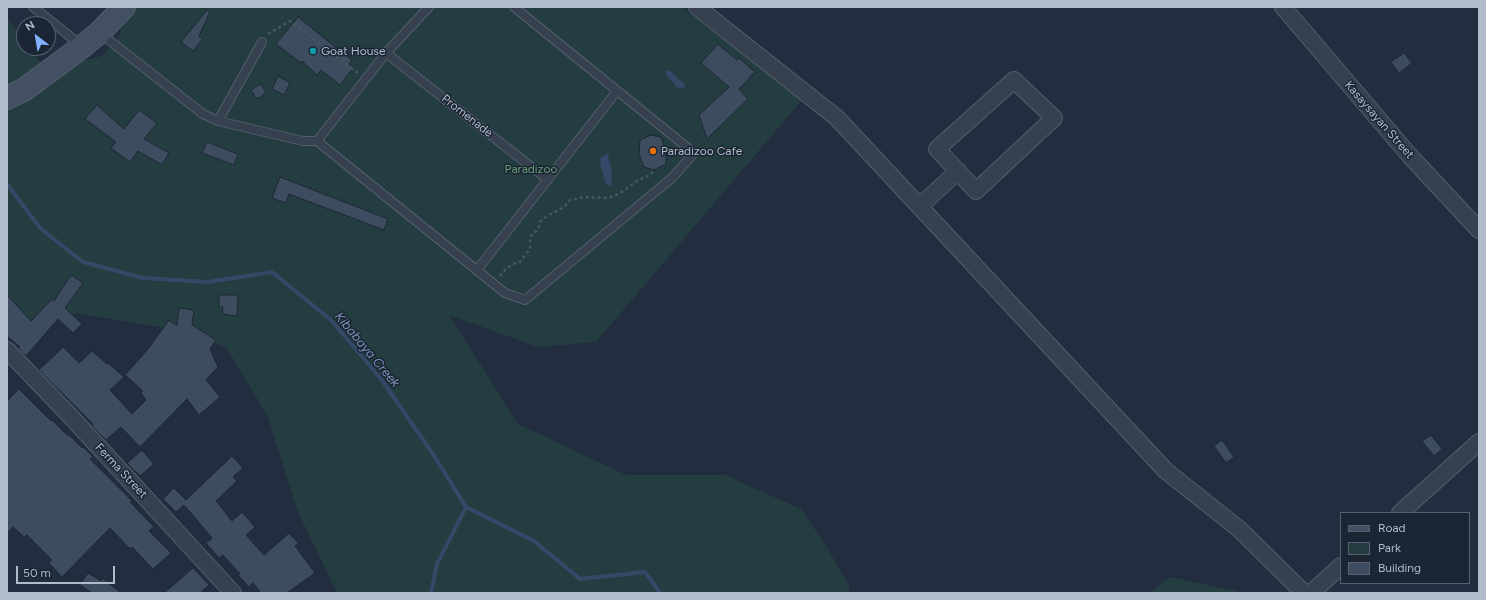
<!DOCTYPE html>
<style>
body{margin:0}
#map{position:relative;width:1486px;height:600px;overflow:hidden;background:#222e3f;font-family:Figtree,sans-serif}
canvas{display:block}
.frame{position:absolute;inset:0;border:8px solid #b2bbca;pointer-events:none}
.legend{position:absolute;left:1340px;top:512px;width:130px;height:72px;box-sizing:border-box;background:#1b2534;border:1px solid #576170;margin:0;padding:5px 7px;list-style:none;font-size:12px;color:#b2bbca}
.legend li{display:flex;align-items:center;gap:8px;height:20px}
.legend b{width:20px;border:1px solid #576170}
.north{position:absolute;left:16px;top:16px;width:40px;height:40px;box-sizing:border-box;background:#1b2534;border:1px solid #576170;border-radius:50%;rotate:329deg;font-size:11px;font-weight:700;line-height:16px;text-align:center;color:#b2bbca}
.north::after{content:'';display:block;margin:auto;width:14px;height:18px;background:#82b2ff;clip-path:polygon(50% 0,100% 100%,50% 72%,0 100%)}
.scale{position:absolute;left:16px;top:566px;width:99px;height:18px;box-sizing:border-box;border:2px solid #b2bbca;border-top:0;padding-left:5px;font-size:12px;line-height:14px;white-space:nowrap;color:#b2bbca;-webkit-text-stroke:3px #1b2534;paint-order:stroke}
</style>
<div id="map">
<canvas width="1486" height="600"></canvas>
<div class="frame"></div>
<ul class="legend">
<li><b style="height:5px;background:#434f62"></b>Road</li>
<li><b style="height:11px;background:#243d40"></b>Park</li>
<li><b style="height:11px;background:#3d4c5f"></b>Building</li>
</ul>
<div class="north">N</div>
<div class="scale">50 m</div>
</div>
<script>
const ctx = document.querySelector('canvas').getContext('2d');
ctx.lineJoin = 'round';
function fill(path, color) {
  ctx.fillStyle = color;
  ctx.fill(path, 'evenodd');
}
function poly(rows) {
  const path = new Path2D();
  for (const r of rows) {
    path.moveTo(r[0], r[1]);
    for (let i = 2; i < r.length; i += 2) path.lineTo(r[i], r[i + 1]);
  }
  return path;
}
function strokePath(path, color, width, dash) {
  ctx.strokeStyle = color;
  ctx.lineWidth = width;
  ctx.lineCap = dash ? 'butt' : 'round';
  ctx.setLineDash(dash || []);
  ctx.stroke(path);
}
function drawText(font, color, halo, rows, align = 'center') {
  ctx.font = font + ' Figtree,sans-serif';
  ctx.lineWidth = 3;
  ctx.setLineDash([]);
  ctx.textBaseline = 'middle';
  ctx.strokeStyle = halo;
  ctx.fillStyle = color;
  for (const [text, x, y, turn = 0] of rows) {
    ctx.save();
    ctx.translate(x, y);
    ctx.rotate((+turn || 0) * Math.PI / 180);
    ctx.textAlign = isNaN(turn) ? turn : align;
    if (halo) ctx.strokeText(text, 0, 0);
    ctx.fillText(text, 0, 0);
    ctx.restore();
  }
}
fill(poly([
 [136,7,682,7,802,100,596,342,538,347,449,315,518,424,626,475,725,475,801,509,825,544,850,587,848,593,337,593,298,512,267,415,226,347,155,326,75,313,13,332,7,337,7,18,24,40,24,48,30,48,53,80,77,62,102,56,120,35,121,23],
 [1170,577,1236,591,1239,593,1150,593]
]), '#243d40');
fill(poly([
 [668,70,672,72,677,78,684,83,685,87,681,89,676,87,673,82,665,74],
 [609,152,608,158,611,166,612,186,606,184,601,168,600,158]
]), '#344968');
strokePath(poly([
 [7,184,40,228,83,262,143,278,208,282,272,272,331,320,381,379,433,454,466,507,534,541,580,579,645,572,660,593],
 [431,593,437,564,466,507]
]), '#344968', 4);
const building = poly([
 [207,10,210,12,199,36,203,39,193,51,181,42,207,10],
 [298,17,352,60,349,64,353,68,340,85,321,70,317,75,302,61,301,63,276,44,298,17],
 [718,44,737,60,739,58,755,72,739,89,748,99,707,139,699,115,729,87,701,63,718,44],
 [1404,53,1412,63,1399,73,1391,62,1404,53],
 [278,76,290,83,284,95,272,89,278,76],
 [261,84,266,93,257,99,251,90,261,84],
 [97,105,124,129,139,110,157,123,144,139,169,153,162,165,138,151,130,162,111,148,116,142,85,119,97,105],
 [651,135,661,137,666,151,666,164,654,170,644,167,639,154,640,140,651,135],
 [207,142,238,154,234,165,202,153,207,142],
 [280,177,388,219,384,230,289,194,286,203,272,198,280,177],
 [71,275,83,283,65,308,82,324,73,333,58,319,26,356,18,348,20,347,7,336,7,295,31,321,52,299,54,301,71,275],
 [219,295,238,295,237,316,222,314,223,307,219,307,219,295],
 [179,308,194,310,192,325,216,340,210,349,218,367,206,380,220,397,199,415,187,399,140,447,121,427,106,440,92,426,93,424,39,370,63,347,79,363,92,351,107,364,108,363,124,377,110,390,132,414,146,400,141,393,143,391,125,375,148,349,169,320,177,326,179,308],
 [19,389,51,421,52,420,68,436,69,435,82,448,83,447,93,457,90,459,132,501,130,502,154,527,149,531,171,553,153,569,132,547,130,549,110,528,62,577,49,563,52,560,27,535,24,537,13,527,7,533,7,401,19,389],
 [1431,435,1442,449,1434,456,1422,441,1431,435],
 [1222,440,1234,457,1226,463,1214,446,1222,440],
 [142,450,154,464,140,476,127,463,142,450],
 [232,456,243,468,233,477,237,481,216,501,232,521,242,512,255,527,246,535,264,555,289,533,298,543,295,546,315,573,287,593,261,593,253,583,249,587,238,575,240,574,223,555,219,558,206,543,212,538,184,505,176,512,163,499,174,488,186,500,232,456],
 [193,568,209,585,200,593,164,593,193,568],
 [88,573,101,581,102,578,121,593,92,593,80,585,88,573]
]);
fill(building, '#3d4c5f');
strokePath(building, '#1d2736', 1);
const lane = poly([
 [33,7,82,46],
 [100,33,203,114,218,121,303,141,317,141,505,293,525,300,673,177,694,153,514,7],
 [386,53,548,180],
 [218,121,262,42],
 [317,141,386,53,429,7],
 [477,270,617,91]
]);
const street = poly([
 [697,7,837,118,1166,471,1239,529,1304,593],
 [1283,7,1410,156,1479,230],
 [1014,80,1054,118,976,191,937,149,1014,80],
 [920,206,958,171],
 [7,350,74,420,233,593],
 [1400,513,1479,442],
 [1311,593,1341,566]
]);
const secondary = poly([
 [7,98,25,89,83,46,99,33,124,7]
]);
strokePath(lane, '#545e6d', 10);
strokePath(street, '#545e6d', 18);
strokePath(secondary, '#545e6d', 24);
strokePath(poly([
 [268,34,290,21,359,74],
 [500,276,505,270,513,264,520,262,530,249,530,238,533,233,538,230,540,222,549,215,564,207,570,200,585,197,608,198,614,196,625,190,637,181,650,175,654,170]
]), '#425a5d', 2.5, [3, 3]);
strokePath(lane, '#36404f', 8);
strokePath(street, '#36404f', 16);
strokePath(secondary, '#434f62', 22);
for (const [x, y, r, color] of [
 [313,51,4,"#0f9aa8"],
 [653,151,4,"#e8710a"]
]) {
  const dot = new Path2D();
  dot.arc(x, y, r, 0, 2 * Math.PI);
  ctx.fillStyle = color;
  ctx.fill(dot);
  strokePath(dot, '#1b2534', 1.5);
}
drawText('12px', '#b2bbca', '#1b2534', [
 ["Goat House",321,51],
 ["Paradizoo Cafe",661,151]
], 'left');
drawText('12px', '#b2bbca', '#1b2534', [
 ["Promenade",467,116,38],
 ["Kasaysayan Street",1379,120,49],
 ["Ferma Street",121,471,47]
]);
drawText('12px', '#679d73', '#1b2534', [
 ["Paradizoo",531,169]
]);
drawText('italic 13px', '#7791b4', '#1b2534', [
 ["Kibabaya Creek",367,350,50]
]);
</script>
